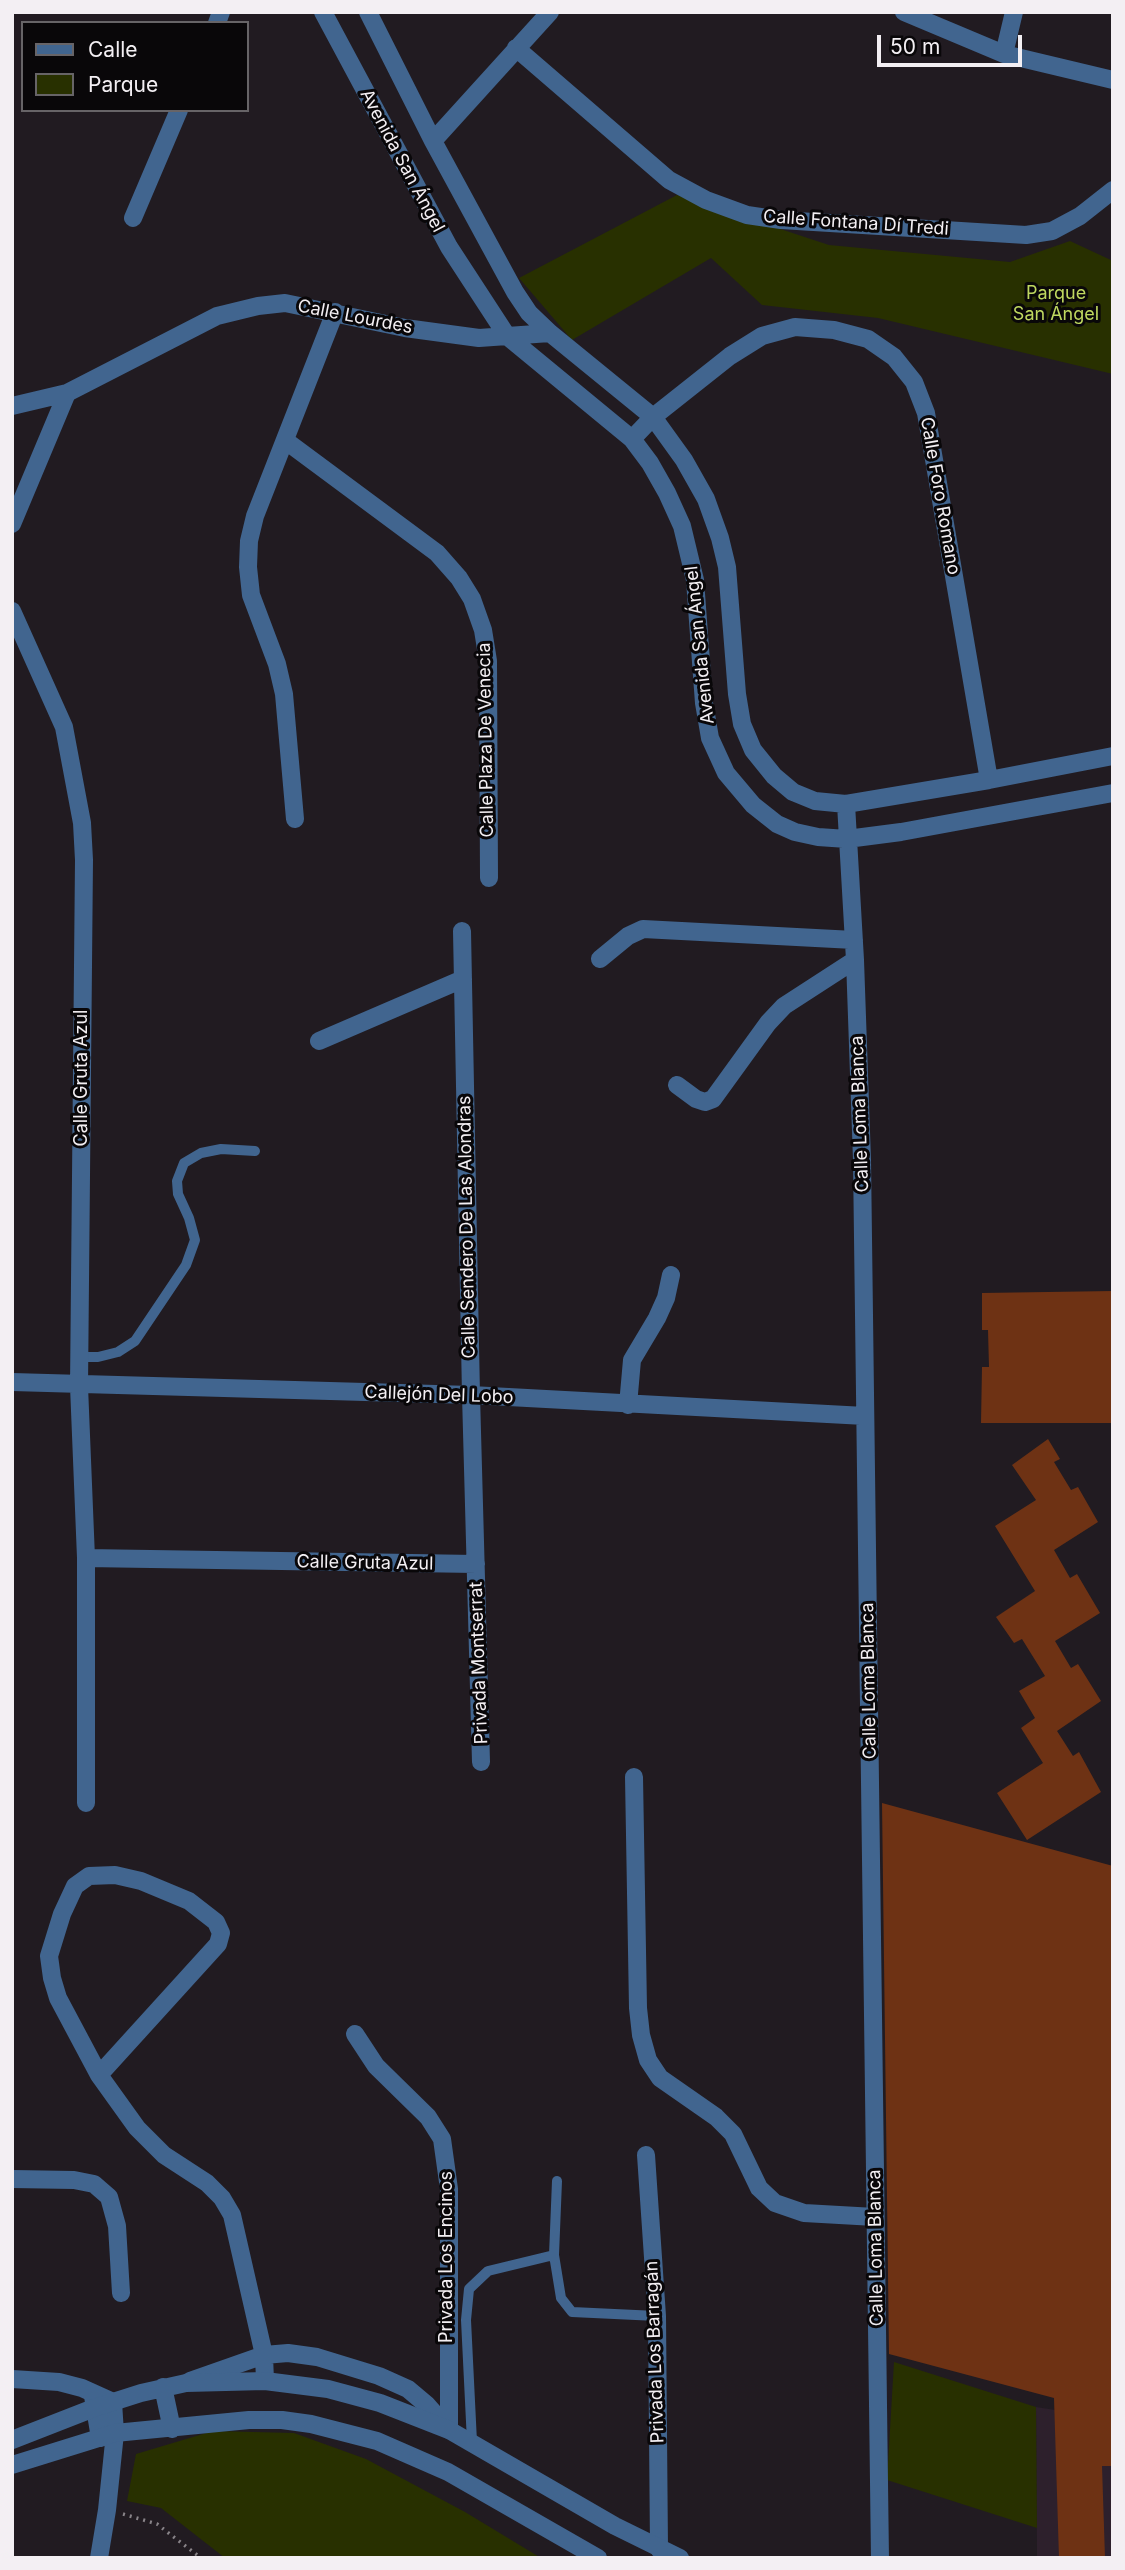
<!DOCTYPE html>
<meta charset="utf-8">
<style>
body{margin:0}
#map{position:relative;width:1125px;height:2570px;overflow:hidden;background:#211b21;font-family:Inter,sans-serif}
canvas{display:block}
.frame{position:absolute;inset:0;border:14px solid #f3eff3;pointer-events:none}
.legend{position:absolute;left:21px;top:21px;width:228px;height:91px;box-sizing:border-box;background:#090709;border:2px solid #676467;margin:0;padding:9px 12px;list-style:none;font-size:21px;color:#f3eff3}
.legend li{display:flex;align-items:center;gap:14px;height:35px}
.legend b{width:35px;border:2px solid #676467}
.scale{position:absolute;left:877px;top:35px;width:145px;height:32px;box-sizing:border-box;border:4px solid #f3eff3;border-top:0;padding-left:9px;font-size:21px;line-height:24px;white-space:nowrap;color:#f3eff3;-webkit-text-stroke:5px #090709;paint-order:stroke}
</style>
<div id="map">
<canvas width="1125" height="2570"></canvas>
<div class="frame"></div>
<ul class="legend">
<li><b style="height:9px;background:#41658f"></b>Calle</li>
<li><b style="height:19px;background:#283000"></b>Parque</li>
</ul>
<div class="scale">50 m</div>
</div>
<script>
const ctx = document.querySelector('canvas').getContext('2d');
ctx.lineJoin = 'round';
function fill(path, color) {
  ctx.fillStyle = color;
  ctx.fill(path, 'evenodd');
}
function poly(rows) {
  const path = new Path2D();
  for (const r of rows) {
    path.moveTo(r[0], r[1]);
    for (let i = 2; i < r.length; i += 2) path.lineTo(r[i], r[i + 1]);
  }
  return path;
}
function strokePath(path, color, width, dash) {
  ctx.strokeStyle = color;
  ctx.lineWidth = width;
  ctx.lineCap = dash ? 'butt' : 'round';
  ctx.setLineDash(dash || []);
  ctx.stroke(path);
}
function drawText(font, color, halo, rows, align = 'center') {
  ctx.font = font + ' Inter,sans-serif';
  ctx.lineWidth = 6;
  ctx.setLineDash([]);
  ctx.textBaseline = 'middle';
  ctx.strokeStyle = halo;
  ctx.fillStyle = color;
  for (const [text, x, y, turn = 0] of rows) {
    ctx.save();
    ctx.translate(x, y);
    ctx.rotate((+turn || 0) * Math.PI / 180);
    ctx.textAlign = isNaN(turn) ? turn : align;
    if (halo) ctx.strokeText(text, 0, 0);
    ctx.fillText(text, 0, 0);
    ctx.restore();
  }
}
fill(poly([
 [1036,2407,1113,2419,1113,2558,1037,2558]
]), '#2d202c');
fill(poly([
 [677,195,829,245,1010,262,1070,241,1113,261,1113,374,878,318,762,305,711,258,572,340,519,278],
 [894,2362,1036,2407,1037,2528,887,2480],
 [213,2431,294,2433,366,2459,465,2512,541,2558,225,2558,161,2508,127,2501,136,2454]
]), '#283000');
fill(poly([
 [1113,1291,1113,1423,981,1423,982,1367,989,1367,988,1330,982,1330,982,1293],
 [1048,1439,1060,1459,1054,1462,1071,1490,1078,1487,1098,1522,1054,1550,1070,1578,1077,1574,1100,1613,1055,1641,1071,1668,1078,1664,1101,1701,1057,1731,1073,1756,1079,1752,1101,1792,1027,1840,997,1793,1043,1763,1021,1728,1035,1718,1019,1691,1045,1676,1022,1639,1014,1643,996,1617,1035,1591,995,1526,1036,1500,1012,1465],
 [882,1803,1113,1866,1113,2466,1102,2466,1105,2558,1059,2558,1054,2398,889,2354]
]), '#6e3214');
strokePath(poly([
 [123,2514,157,2524,201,2558]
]), '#888388', 3.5, [2, 5]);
strokePath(poly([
 [79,1357,98,1357,118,1352,135,1341,186,1265,195,1240,189,1218,178,1194,177,1181,184,1163,201,1153,221,1149,255,1151],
 [557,2181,554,2255,561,2298,572,2312,657,2316],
 [472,2442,466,2320,469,2289,488,2271,554,2255]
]), '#41658f', 10);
strokePath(poly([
 [323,12,449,247,507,336,632,439,650,463,667,493,682,526,695,580,704,703,710,738,726,773,753,805,777,824,795,832,818,837,847,839,901,832,1113,793],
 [368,12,433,141,515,292,529,313,550,333,653,417,684,460,706,499,720,538,727,567,737,694,742,724,753,750,774,776,793,792,815,801,846,804,989,780,1113,756],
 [904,12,1004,54,1113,80],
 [217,23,221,12],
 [516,48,669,180,706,200,747,215,781,220,1026,235,1052,231,1080,216,1113,190],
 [1004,54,1014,12],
 [433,141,550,12],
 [133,218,179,110],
 [12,406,67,393,217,316,258,306,285,303,405,328,479,338,550,333],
 [632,439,653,417,730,356,762,336,795,327,834,330,868,339,894,357,914,382,926,413,989,780],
 [286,441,437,553,459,578,472,599,483,630,488,661,489,878],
 [12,524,67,393],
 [12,611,64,727,82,823,84,860,79,1386,86,1558,476,1564],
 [846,804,855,960,862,1160,880,2558],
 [295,819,284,694,277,664,251,595,248,567,249,541,255,516,335,312],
 [462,931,471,1395,481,1762],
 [600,959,628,936,643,929,854,940],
 [319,1041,463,979],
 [677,1085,696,1099,705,1102,713,1099,768,1023,784,1006,855,960],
 [12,1382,471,1395,865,1416],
 [628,1405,632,1360,657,1318,666,1298,671,1275],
 [86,1558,86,1803],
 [634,1777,638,2008,641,2035,648,2060,660,2078,716,2117,733,2134,759,2188,775,2203,804,2213,875,2217],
 [355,2034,376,2066,428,2117,442,2139,449,2189,449,2430],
 [99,2075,218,1944,221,1933,216,1922,189,1901,141,1881,115,1875,89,1876,75,1886,62,1914,49,1956,52,1978,58,1998,99,2075,137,2128,164,2155,207,2183,222,2198,232,2215,264,2355,265,2381],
 [646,2155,657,2316,659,2549],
 [12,2179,74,2180,94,2184,109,2197,117,2226,121,2293],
 [12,2379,59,2382,82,2388,113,2402,115,2433,107,2510,99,2558],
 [190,2381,264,2355,288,2353,317,2357,379,2376,408,2389,427,2405,449,2430],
 [93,2396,100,2438]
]), '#41658f', 18);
strokePath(poly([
 [163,2387,172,2429],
 [12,2440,94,2408,141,2393,186,2383,265,2381,328,2389,380,2403,449,2430,615,2526,680,2558],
 [12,2465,115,2433,249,2420,282,2420,311,2424,377,2441,448,2472,598,2558]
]), '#41658f', 18);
drawText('18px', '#f3eff3', '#090709', [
 ["Avenida San Ángel",402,161,62],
 ["Calle Fontana Dí Tredi",856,223,4],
 ["Calle Lourdes",355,317,11],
 ["Calle Foro Romano",940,496,80],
 ["Avenida San Ángel",700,645,-96],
 ["Calle Plaza De Venecia",486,740,-91],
 ["Calle Gruta Azul",82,1078,-90],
 ["Calle Loma Blanca",860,1114,-92],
 ["Calle Sendero De Las Alondras",467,1227,-91],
 ["Callejón Del Lobo",439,1395,2],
 ["Calle Gruta Azul",365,1563,1],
 ["Privada Montserrat",479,1663,-92],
 ["Calle Loma Blanca",869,1681,-91],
 ["Calle Loma Blanca",876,2248,-91],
 ["Privada Los Encinos",447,2257,-90],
 ["Privada Los Barragán",655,2352,-92]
]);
drawText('18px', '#bfd860', '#090709', [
 ["Parque",1056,294],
 ["San Ángel",1056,315]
]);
</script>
